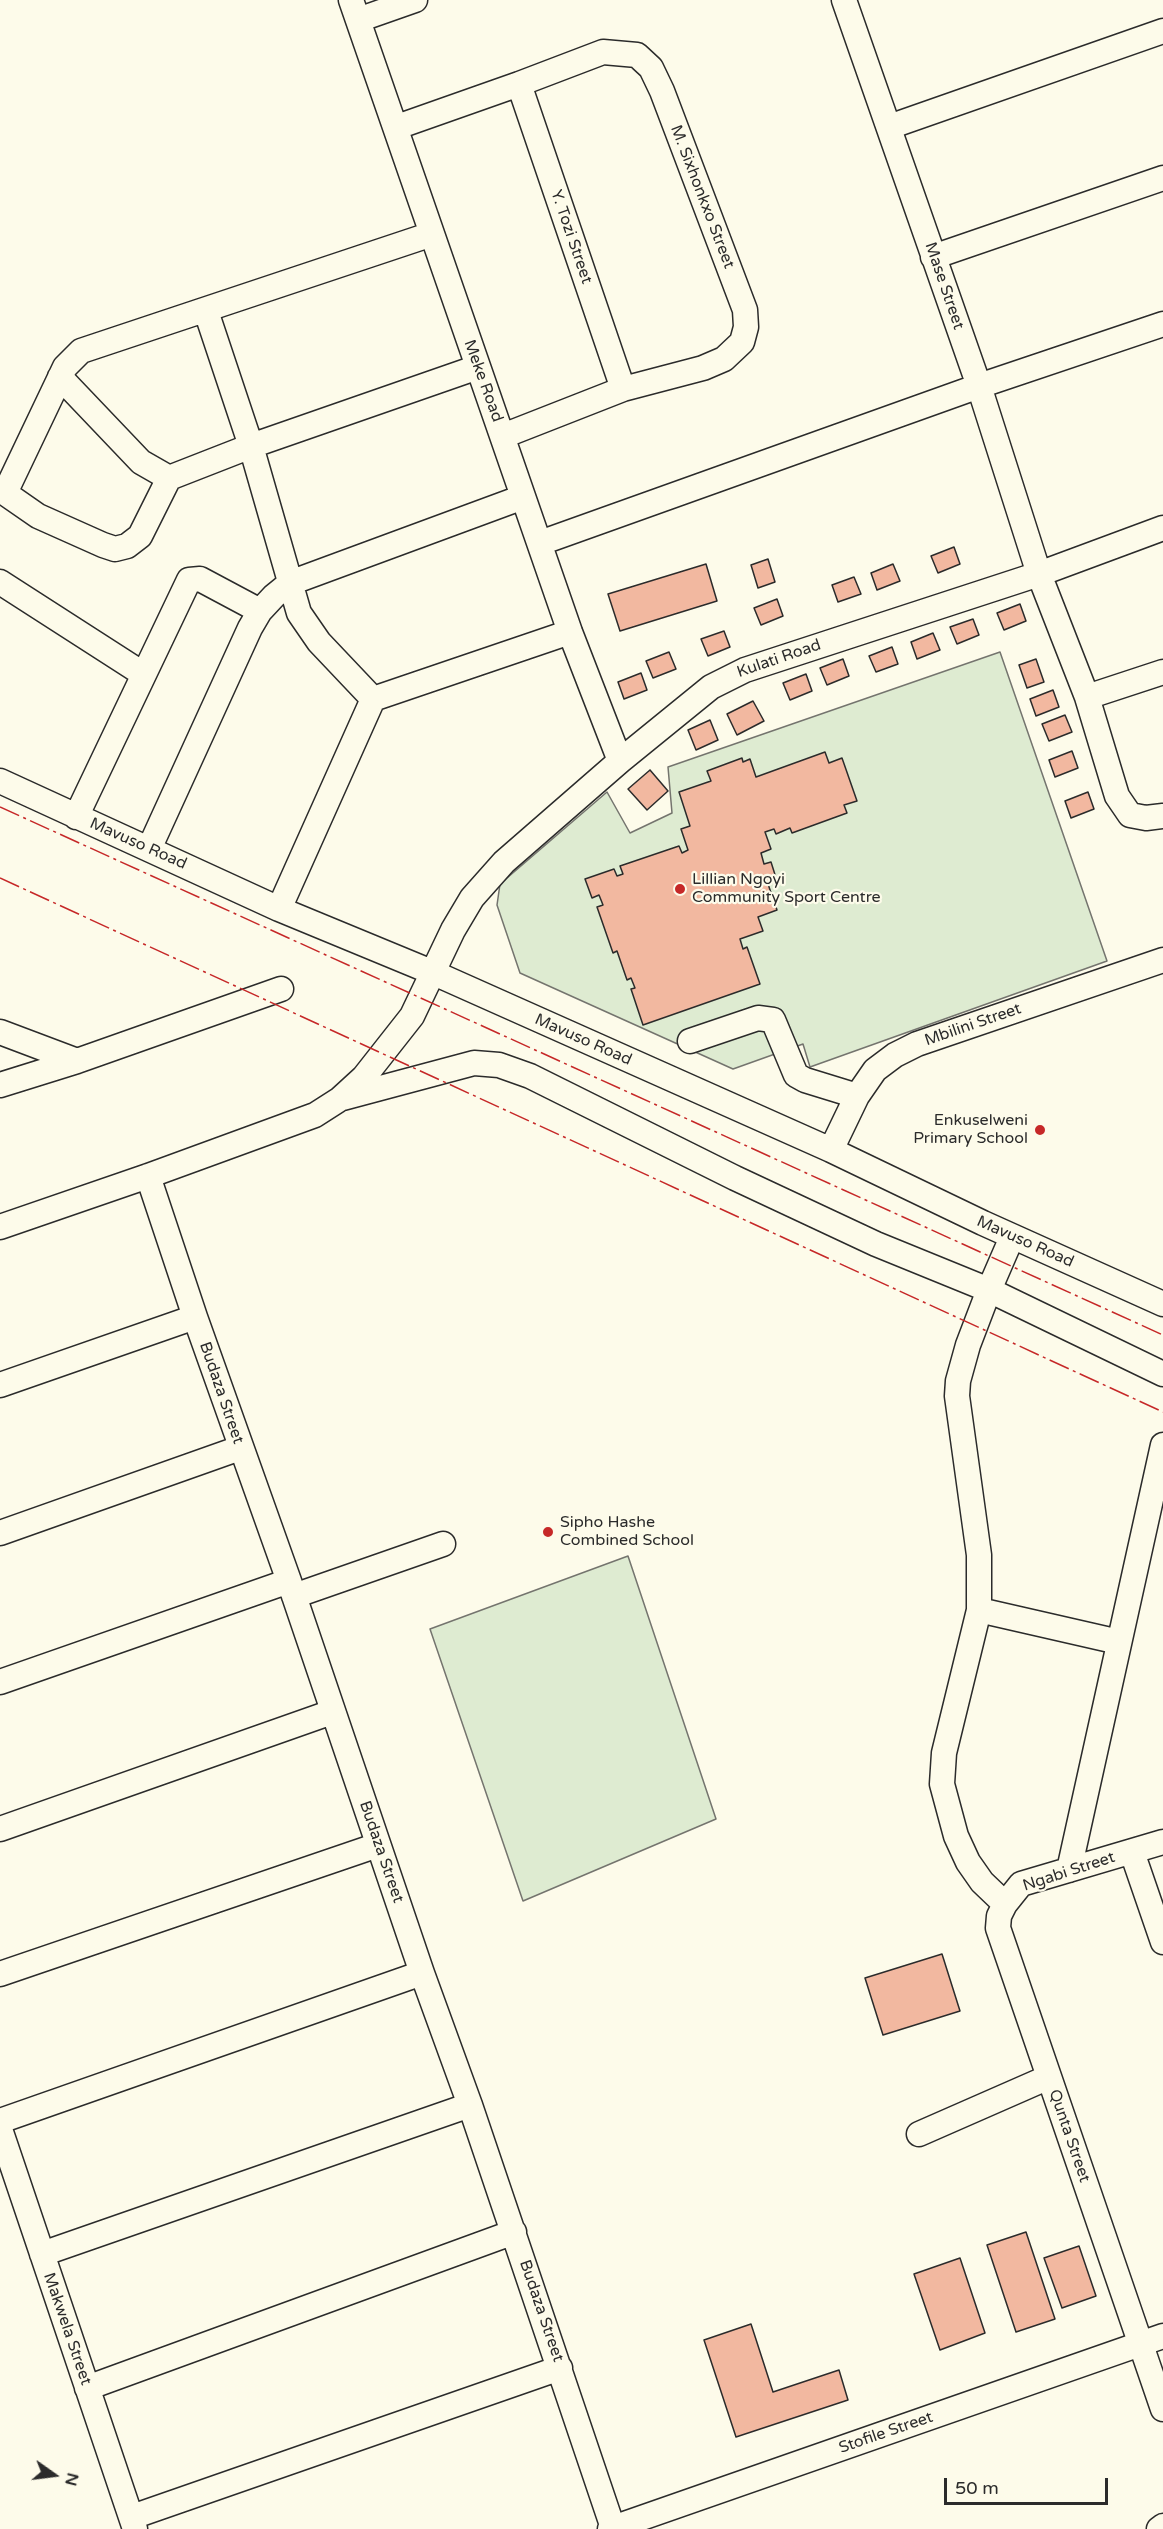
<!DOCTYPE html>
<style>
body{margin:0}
#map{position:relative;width:1163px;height:2529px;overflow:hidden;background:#fdfbea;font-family:"Varela Round",sans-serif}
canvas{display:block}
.north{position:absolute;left:24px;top:2445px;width:60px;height:60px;-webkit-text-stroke:4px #fdfbea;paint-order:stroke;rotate:104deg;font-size:16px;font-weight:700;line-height:24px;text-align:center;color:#2b2b2b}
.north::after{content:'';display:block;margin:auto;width:21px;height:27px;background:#2b2b2b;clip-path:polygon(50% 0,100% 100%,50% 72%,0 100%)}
.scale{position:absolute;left:944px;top:2478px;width:164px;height:27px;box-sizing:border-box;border:3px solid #2b2b2b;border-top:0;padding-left:8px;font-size:18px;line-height:21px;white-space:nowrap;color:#2b2b2b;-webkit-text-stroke:4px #fdfbea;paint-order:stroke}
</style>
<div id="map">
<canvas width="1163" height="2529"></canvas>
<div class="north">N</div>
<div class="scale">50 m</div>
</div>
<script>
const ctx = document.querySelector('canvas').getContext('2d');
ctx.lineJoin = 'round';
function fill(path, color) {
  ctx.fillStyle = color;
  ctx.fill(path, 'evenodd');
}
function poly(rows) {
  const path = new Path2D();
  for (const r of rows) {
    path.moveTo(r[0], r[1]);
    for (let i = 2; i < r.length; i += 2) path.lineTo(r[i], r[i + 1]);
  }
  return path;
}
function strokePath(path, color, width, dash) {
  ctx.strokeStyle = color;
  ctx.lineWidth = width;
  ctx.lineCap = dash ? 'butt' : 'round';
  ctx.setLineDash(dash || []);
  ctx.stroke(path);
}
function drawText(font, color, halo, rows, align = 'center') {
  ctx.font = font + ' "Varela Round",sans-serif';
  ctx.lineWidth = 4.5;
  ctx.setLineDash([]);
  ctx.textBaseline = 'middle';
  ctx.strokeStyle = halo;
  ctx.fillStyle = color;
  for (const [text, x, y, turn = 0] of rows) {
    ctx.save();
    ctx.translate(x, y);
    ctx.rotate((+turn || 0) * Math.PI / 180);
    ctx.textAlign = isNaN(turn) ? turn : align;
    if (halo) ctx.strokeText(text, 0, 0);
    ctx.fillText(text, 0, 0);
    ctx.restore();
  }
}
const green = poly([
 [1000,652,1107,961,810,1067,803,1044,733,1069,520,973,497,905,500,884,607,792,630,833,672,813,668,767,1000,652],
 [628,1556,716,1819,523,1901,430,1629,628,1556]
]);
fill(green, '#deebd1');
strokePath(green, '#74746e', 1.5);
const building = poly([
 [954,547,960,564,938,573,931,556,954,547],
 [768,559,775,582,758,588,751,565,768,559],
 [706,564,717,601,620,631,608,594,706,564],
 [893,564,900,581,877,590,871,573,893,564],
 [854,577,861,594,838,602,832,585,854,577],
 [777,599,783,616,761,625,754,608,777,599],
 [1020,604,1026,621,1004,630,997,613,1020,604],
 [973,619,979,635,957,644,950,627,973,619],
 [724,631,730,647,708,656,701,639,724,631],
 [933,633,940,650,917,659,911,642,933,633],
 [892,647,898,664,876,672,869,656,892,647],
 [669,652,676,669,653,678,646,661,669,652],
 [843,659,849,676,827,685,820,668,843,659],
 [1036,659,1044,682,1027,688,1019,665,1036,659],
 [641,673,647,690,624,699,618,682,641,673],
 [806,674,812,691,790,700,783,683,806,674],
 [1053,690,1059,707,1036,716,1030,699,1053,690],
 [753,701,764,721,737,735,727,714,753,701],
 [1065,715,1072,732,1049,741,1042,724,1065,715],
 [710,720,718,740,696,750,688,730,710,720],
 [1072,751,1078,768,1055,777,1049,760,1072,751],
 [825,752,829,763,842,758,857,801,844,805,847,813,792,833,790,828,776,834,774,829,765,832,771,849,761,853,764,864,771,862,777,881,768,884,777,910,758,917,763,931,740,939,743,949,747,947,760,984,643,1025,631,989,635,988,631,978,627,980,617,951,613,953,597,907,603,905,599,895,592,898,585,879,614,869,617,876,623,874,620,866,679,846,682,853,688,850,681,829,690,826,679,792,711,781,707,771,742,758,743,762,750,759,756,777,825,752],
 [650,770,668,791,647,810,628,789,650,770],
 [1088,792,1094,809,1071,818,1065,801,1088,792],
 [942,1954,960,2011,883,2035,865,1978,942,1954],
 [1026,2232,1055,2319,1016,2332,987,2245,1026,2232],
 [1079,2246,1096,2296,1062,2308,1044,2258,1079,2246],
 [960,2258,985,2333,940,2350,914,2274,960,2258],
 [751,2324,773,2392,839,2370,848,2400,736,2437,704,2340,751,2324]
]);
fill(building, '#f2b8a0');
strokePath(building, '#2b2b2b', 1.5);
const minor = poly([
 [351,0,570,632,620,761],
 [844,0,979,386,1039,574,1087,697,1117,796,1130,815,1146,818,1163,816],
 [358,20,415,0],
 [519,84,623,389],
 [397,127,519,84,603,52,637,55,651,68,662,91,745,310,746,327,742,342,724,359,703,368,623,389,503,436],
 [889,127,1163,31],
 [933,257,1163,178],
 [206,311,251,446,299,613,319,642,373,699],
 [60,377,141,462,169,478],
 [5,493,38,516,103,545,115,549,127,546,140,536,169,478,251,446,478,367],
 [5,493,65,367,81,351,432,234],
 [540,543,979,386,1163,324],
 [0,582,143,674],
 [1087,697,1163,672],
 [0,781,279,909,434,973,831,1150,983,1223,1163,1304],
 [76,817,189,580,200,579,260,611],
 [149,849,250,628,260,611,274,596,290,583,523,497],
 [279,909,373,699,570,632],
 [0,1032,77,1061],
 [690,1041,758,1018,773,1020,796,1075,805,1080,857,1096],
 [0,1085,77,1061,281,989],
 [343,1098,474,1063,499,1065,530,1076,735,1178,876,1244,989,1290,1163,1374],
 [831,1150,857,1096,875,1070,895,1055,917,1044,1163,960],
 [148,1176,195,1317,289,1581,422,1973,470,2105,613,2528],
 [0,1227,148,1176,315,1115,340,1099,364,1077,412,1016,453,930,472,898,504,862,620,761,711,687,745,670,1039,574,1163,528],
 [0,1385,195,1317],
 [0,1533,240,1448],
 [294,1596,443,1544],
 [979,1610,1119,1642],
 [0,1682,289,1581],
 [0,1829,332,1712],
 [1163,1842,1021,1884,1005,1904,999,1916,998,1928,1163,2409],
 [1132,1852,1163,1942],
 [1069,1870,1163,1445],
 [1005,1904,982,1882,968,1862,956,1836,942,1784,944,1753,979,1610,979,1555,957,1396,958,1381,968,1345,989,1290,1012,1237],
 [0,1974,378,1845],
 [0,2121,422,1973],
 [0,2129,135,2529],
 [919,2134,1049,2077],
 [42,2254,470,2105],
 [87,2388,514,2232],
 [132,2517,560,2368],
 [610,2529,1163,2336],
 [1159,2529,1163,2526]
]);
strokePath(minor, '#2b2b2b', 27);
strokePath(minor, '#fdfbea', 24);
strokePath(poly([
 [0,807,1163,1335],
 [0,878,1163,1412]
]), '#c62828', 1.5, [21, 4.5, 3, 4.5]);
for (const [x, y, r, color] of [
 [680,889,6,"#c62828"],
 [1040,1130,6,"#c62828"],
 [548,1532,6,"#c62828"]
]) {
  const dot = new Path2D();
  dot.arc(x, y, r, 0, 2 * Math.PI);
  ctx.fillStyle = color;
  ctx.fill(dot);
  strokePath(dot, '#fdfbea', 2);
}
drawText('16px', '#2b2b2b', '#fdfbea', [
 ["M. Sixhonkxo Street",702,197,69],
 ["Y. Tozi Street",571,237,71],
 ["Mase Street",944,286,71],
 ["Meke Road",483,381,70],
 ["Kulati Road",779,659,-19],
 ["Mavuso Road",138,844,24],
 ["Mbilini Street",973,1025,-19],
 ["Mavuso Road",583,1040,24],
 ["Mavuso Road",1025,1242,24],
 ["Budaza Street",221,1393,71],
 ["Budaza Street",381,1852,71],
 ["Ngabi Street",1069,1872,-18],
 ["Qunta Street",1069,2136,71],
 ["Budaza Street",541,2311,71],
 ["Makwela Street",67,2329,71],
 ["Stofile Street",886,2433,-19]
]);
drawText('16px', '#2b2b2b', '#fdfbea', [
 ["Lillian Ngoyi",692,880],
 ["Community Sport Centre",692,898],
 ["Enkuselweni",1028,1121,"right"],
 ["Primary School",1028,1139,"right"],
 ["Sipho Hashe",560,1523],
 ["Combined School",560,1541]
], 'left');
</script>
